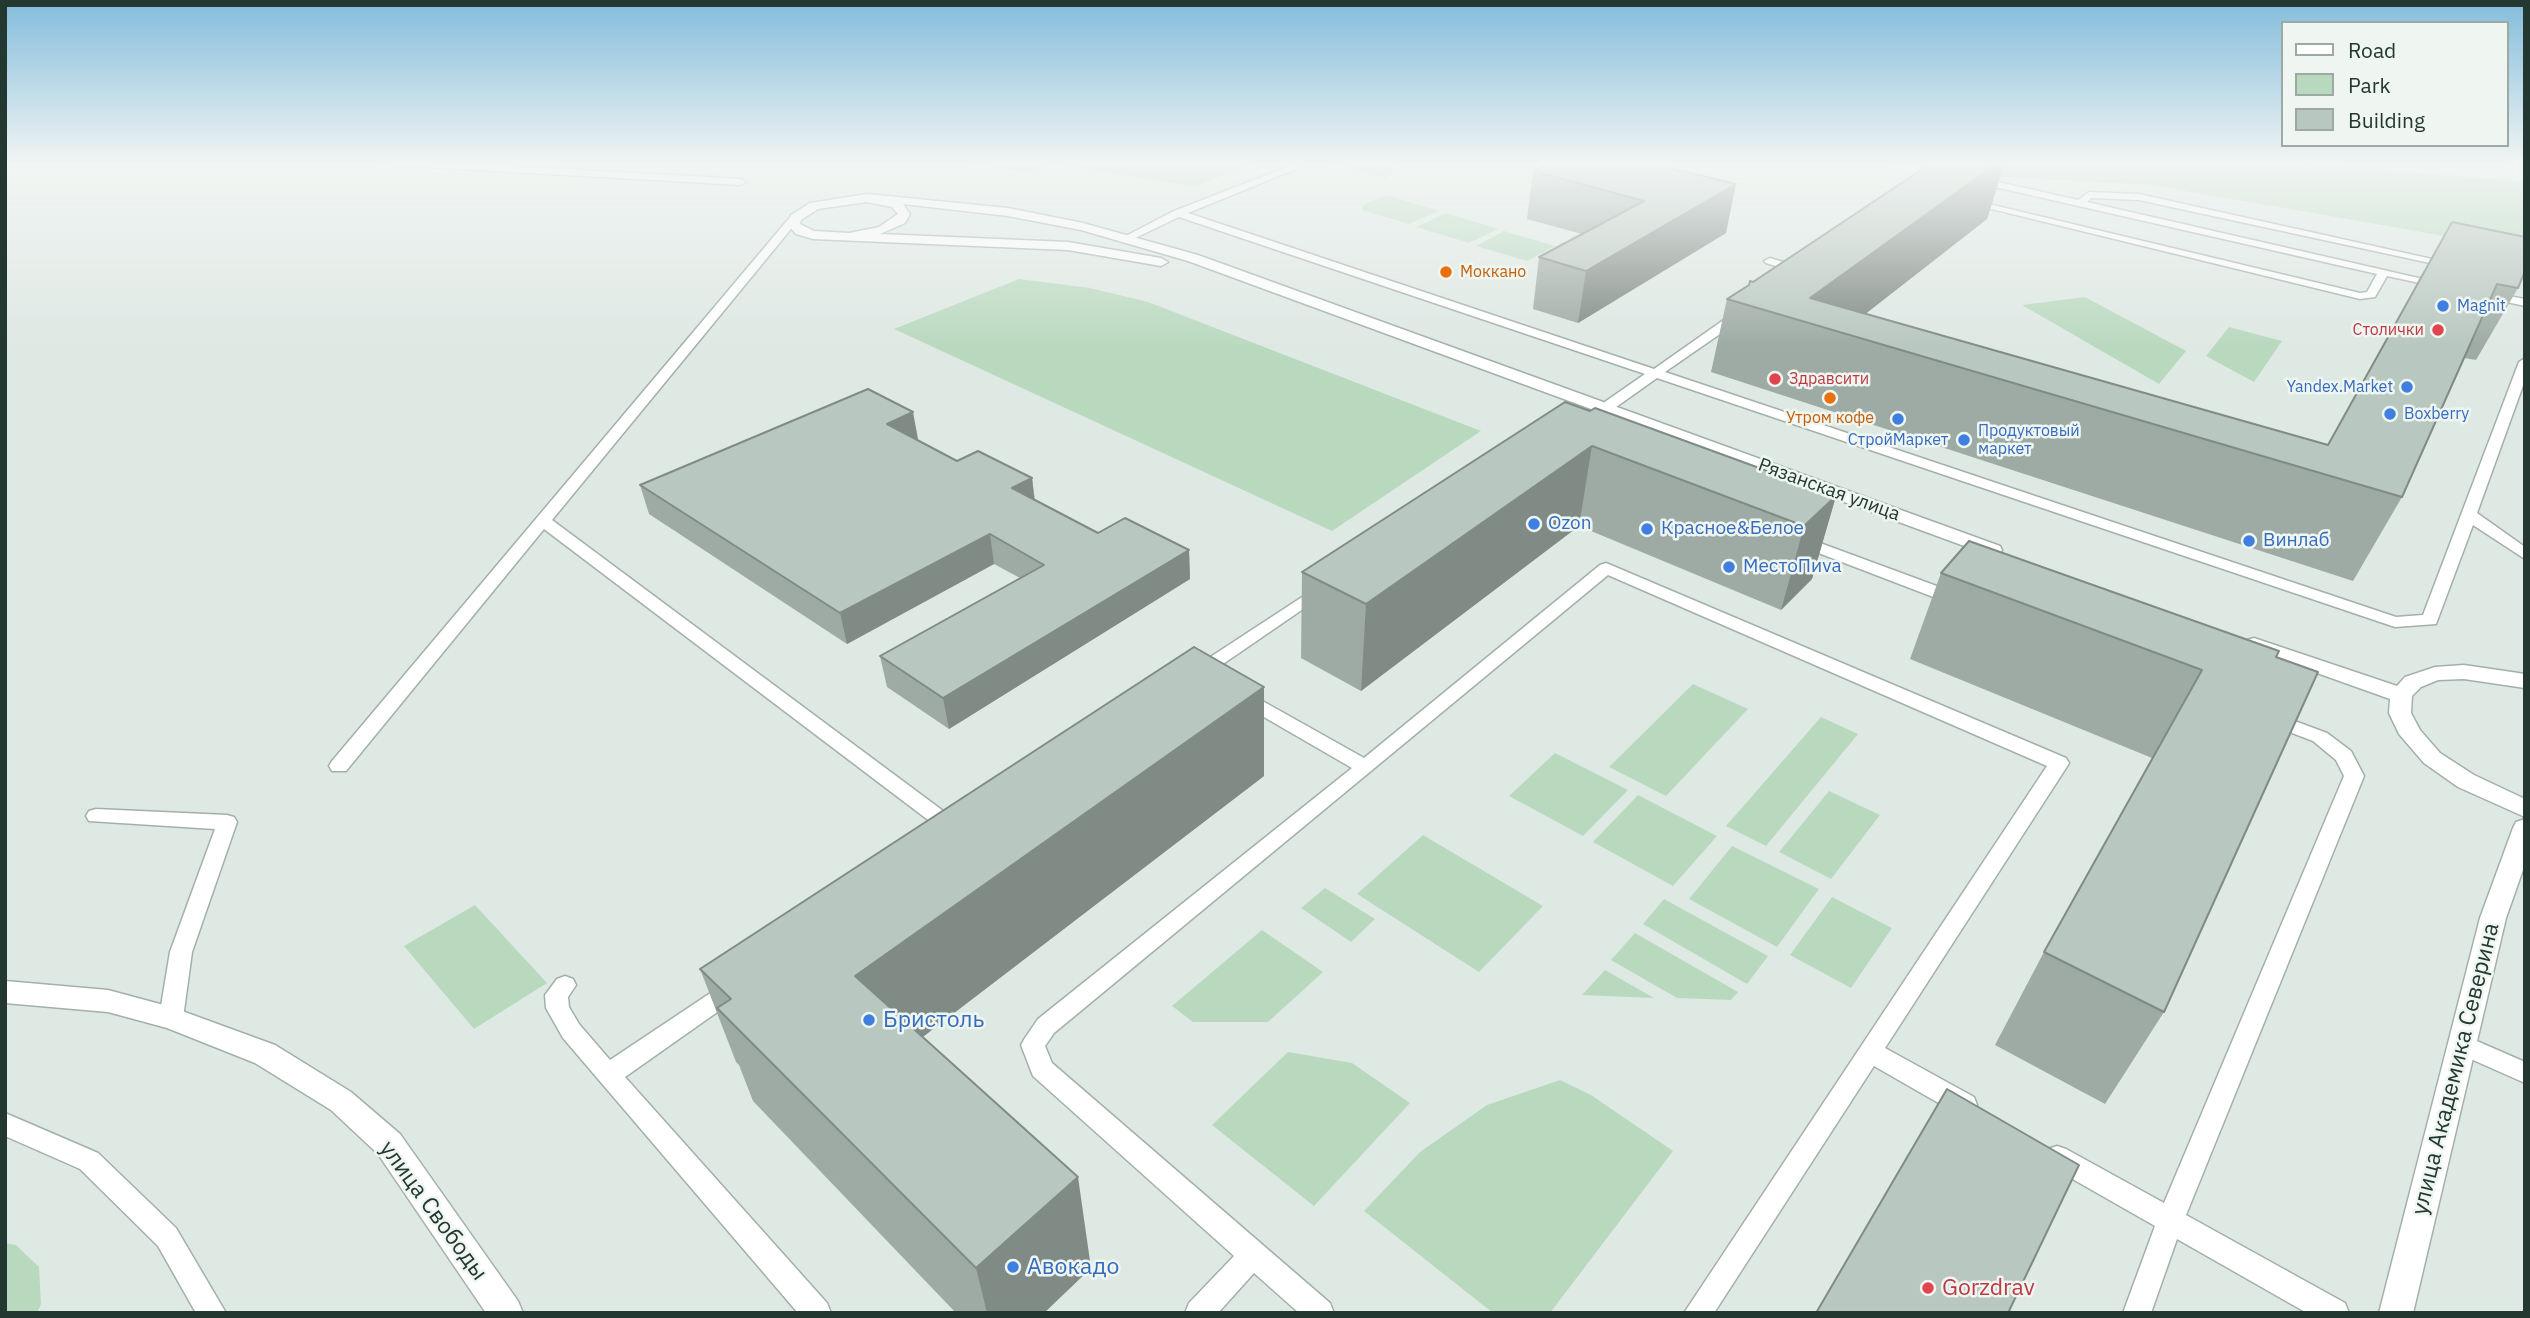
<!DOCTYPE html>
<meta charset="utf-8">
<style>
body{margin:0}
#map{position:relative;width:2530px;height:1318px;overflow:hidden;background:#dfe9e4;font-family:"IBM Plex Sans",sans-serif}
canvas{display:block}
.frame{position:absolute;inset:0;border:7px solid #223830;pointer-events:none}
.legend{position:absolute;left:2281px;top:21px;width:228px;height:126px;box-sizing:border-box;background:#eff6f2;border:2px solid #9daaa4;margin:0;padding:9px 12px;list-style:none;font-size:21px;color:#223830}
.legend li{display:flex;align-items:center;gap:14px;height:35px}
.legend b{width:35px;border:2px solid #9daaa4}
</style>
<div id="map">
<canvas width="2530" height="1318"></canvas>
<div class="frame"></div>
<ul class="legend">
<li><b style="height:9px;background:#fff"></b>Road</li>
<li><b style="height:19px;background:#b9d9bf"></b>Park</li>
<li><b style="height:19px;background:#b8c7bf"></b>Building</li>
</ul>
</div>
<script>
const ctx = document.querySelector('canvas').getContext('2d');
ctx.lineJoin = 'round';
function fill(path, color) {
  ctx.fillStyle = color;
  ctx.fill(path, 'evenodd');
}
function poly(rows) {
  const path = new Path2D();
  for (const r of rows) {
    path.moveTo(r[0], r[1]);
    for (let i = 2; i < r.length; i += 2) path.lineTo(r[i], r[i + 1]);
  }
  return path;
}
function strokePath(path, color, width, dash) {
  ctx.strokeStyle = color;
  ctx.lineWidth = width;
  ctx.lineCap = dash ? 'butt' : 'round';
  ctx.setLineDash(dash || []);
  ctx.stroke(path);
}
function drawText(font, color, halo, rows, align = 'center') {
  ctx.font = font + ' "IBM Plex Sans",sans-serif';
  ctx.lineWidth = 5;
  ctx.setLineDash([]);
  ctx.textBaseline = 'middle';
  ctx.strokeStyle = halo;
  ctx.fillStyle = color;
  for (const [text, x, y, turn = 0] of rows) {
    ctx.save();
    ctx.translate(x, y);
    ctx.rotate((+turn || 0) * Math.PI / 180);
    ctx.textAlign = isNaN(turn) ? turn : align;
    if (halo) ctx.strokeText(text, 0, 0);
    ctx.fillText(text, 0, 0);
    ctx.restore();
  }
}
fill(poly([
 [962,162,1258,162,1195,187,1052,164,1036,174],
 [1325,162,1399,162,1387,179],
 [1886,162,2289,162,2525,182,2525,250,2152,185,1985,176],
 [1386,195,1439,211,1409,224,1362,210,1363,205],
 [1446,213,1498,229,1469,243,1416,227],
 [1504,231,1555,246,1527,261,1476,246],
 [1019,279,1090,288,1148,302,1481,431,1332,531,894,329],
 [2085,297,2186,351,2159,384,2022,305],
 [2229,327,2282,341,2254,382,2206,356],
 [1693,684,1748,709,1666,796,1609,767],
 [1821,717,1858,734,1766,846,1726,826],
 [1555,753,1628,790,1583,836,1509,796],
 [1829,791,1880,815,1831,879,1779,852],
 [1638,795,1717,836,1673,886,1593,842],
 [1423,835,1543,906,1479,972,1357,894],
 [1732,846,1819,889,1777,947,1689,899],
 [1325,888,1375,919,1351,942,1301,908],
 [1832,897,1892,928,1851,988,1790,955],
 [1664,899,1768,956,1747,984,1643,924],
 [475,905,547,983,474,1029,404,946],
 [1262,930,1323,972,1268,1022,1193,1022,1172,1006],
 [1635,933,1738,992,1731,1000,1677,998,1611,960],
 [1605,970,1654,998,1582,995],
 [1288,1052,1352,1063,1410,1103,1314,1206,1212,1125],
 [1560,1080,1591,1095,1673,1151,1550,1313,1493,1313,1364,1211,1420,1152,1487,1105],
 [5,1243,16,1245,39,1267,41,1304,37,1313,5,1313]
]), '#b9d9bf');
const service = poly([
 [383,162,441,162,741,179,746,182,741,185,388,165,383,162],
 [1295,164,1303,166,1188,213,1654,369,1735,312,1743,312,1743,318,1665,372,2396,617,2423,615,2519,362,2525,358,2525,380,2477,513,2525,547,2525,559,2473,525,2436,624,2395,627,1657,378,1609,412,1599,412,1599,406,1645,374,1179,217,1129,241,1120,239,1174,211,1295,164],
 [1976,177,2078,200,2089,192,2139,194,2459,265,2453,268,2139,200,2091,198,2087,202,2449,285,2443,288,2387,276,2375,297,2360,299,1963,202,1968,199,2360,293,2367,292,2377,274,1973,182,1973,178,1976,177],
 [791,216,800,218,552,520,962,825,965,830,962,835,955,837,948,835,544,529,346,771,332,771,329,766,332,761,791,216],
 [1770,258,1806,269,1808,271,1802,274,1766,263,1764,261,1770,258],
 [2487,292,2525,299,2525,306,2483,297,2481,295,2487,292],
 [1801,536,1961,595,1963,599,1961,603,1949,603,1795,544,1793,541,1801,536],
 [1606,563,2066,758,2069,763,2066,768,1885,1048,1974,1097,1977,1105,1974,1113,1965,1116,1956,1113,1874,1066,1714,1313,1684,1313,2047,766,1608,575,1054,1033,1045,1046,1052,1063,1330,1303,1334,1313,1299,1313,1254,1273,1218,1313,1185,1313,1189,1303,1234,1256,1033,1076,1021,1045,1025,1038,1038,1019,1352,768,1238,702,1235,698,1238,694,1250,694,1364,758,1600,565,1606,563],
 [1319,586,1325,588,1327,591,1325,594,1204,677,1192,677,1189,673,1192,669,1319,586],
 [2273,713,2327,733,2351,751,2364,776,2186,1215,2345,1303,2349,1313,2307,1313,2177,1239,2151,1313,2123,1313,2155,1226,2048,1165,2044,1157,2048,1149,2057,1146,2066,1149,2164,1203,2344,776,2336,760,2313,741,2266,723,2264,719,2266,715,2273,713],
 [96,809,227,815,234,817,237,822,192,952,183,1018,179,1025,171,1028,163,1025,159,1018,170,952,215,829,89,821,86,816,89,811,96,809],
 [565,976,573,979,576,985,568,997,569,1007,579,1024,610,1060,724,984,732,981,740,984,743,990,740,996,625,1077,827,1303,831,1313,798,1313,563,1038,546,1008,545,995,557,979,565,976],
 [2463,1035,2525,1062,2525,1083,2455,1052,2451,1045,2455,1038,2463,1035],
 [5,1113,98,1153,176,1228,226,1313,196,1313,158,1246,80,1169,5,1136,5,1113]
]);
const minor = poly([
 [867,194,1008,208,1083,223,1198,255,2000,546,2002,550,2000,554,1986,554,1188,261,1081,230,1008,216,903,204,910,214,905,223,880,234,1068,242,1161,258,1168,262,1161,266,1068,250,813,239,796,234,788,225,791,215,810,203,867,194],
 [867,202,892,207,898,214,879,227,849,233,814,231,800,224,801,220,818,209,867,202],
 [2254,638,2397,686,2405,677,2435,667,2464,665,2525,674,2525,688,2464,679,2438,680,2421,687,2412,696,2411,713,2420,730,2440,753,2474,775,2525,799,2525,817,2458,787,2424,763,2399,734,2389,713,2390,699,2247,648,2244,644,2247,640,2254,638],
 [2525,819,2525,864,2506,918,2413,1313,2379,1313,2480,918,2513,828,2516,822,2525,819],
 [5,981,108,990,171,1007,275,1045,351,1092,400,1134,518,1301,523,1313,486,1313,378,1154,331,1110,255,1063,167,1028,108,1012,5,1003,5,981]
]);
const secondary = poly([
 [2506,162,2525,162,2525,166,2512,165,2506,162]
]);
strokePath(service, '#a3b0aa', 3);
strokePath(minor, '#a3b0aa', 3);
strokePath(secondary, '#9fb4aa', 3);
fill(service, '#fff');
fill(minor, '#fff');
fill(secondary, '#fff');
fill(poly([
 [1552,162,1658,162,1657,165,1726,233,1578,323,1533,309,1539,257,1582,234,1527,219,1533,171],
 [1933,162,2005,162,1987,219,1865,314,2328,445,2452,222,2518,288,2476,360,2464,358,2402,497,2353,581,1711,372,1727,299],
 [1565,402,1836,496,1812,579,1781,610,1579,526,1361,691,1301,658,1302,572],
 [918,439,917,440,957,461,1032,478,1035,500,1098,533,1189,550,1190,579,949,729,887,687,880,656,1020,578,994,564,847,644,649,514,640,485],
 [1941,573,2276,657,2164,1012,2105,1104,1995,1045,2044,952,2152,758,1910,659],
 [1264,687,1264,776,922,1037,1091,1268,1044,1313,956,1313,753,1101,739,1065,736,1062,700,969]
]), '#9eaba4');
fill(poly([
 [1999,162,2005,162,1987,219,1841,333,1810,298],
 [1736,184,1726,233,1578,323,1586,271],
 [913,412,918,439,892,451,887,424],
 [1592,446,1579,526,1361,691,1366,604],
 [1032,478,1035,507,1012,488],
 [1836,496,1812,579,1781,610,1804,526],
 [990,534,994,564,847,644,840,613],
 [1189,550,1190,579,949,729,943,698],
 [1264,687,1264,776,881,1069,855,976],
 [1078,1177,1091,1268,1044,1313,987,1313,976,1268]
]), '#818b86');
const building = poly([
 [1552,162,1645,162,1736,184,1586,271,1539,257,1644,201,1533,171,1552,162],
 [1933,162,1999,162,1810,298,2328,445,2452,222,2525,237,2525,271,2518,288,2497,284,2402,497,1727,299,1749,285,1750,281,1753,282,1933,162],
 [868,389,913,412,887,424,957,461,978,451,1032,478,1012,488,1098,533,1125,518,1189,550,943,698,880,656,1044,565,990,534,840,613,640,485,868,389],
 [1565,402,1590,411,1595,408,1836,496,1804,526,1592,446,1366,604,1302,572,1565,402],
 [1969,541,2279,651,2276,657,2318,672,2164,1012,2044,952,2202,670,1941,573,1969,541],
 [1194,647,1264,687,855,976,1078,1177,976,1268,717,1008,731,999,700,969,1194,647],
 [1947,1089,2079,1165,2008,1313,1816,1313,1947,1089]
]);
fill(building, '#b8c7bf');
strokePath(building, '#818b86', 2);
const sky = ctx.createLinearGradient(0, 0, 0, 347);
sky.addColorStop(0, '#83bcdc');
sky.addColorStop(0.47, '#f1f5f3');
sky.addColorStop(1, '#f1f5f300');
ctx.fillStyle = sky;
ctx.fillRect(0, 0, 2530, 347);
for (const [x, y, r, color] of [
 [1446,272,7,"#e8710a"],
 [2443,306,7,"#3f7fe0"],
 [2438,330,7,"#e0444e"],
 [1775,379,7,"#e0444e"],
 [2407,387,7,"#3f7fe0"],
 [1830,398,7,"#e8710a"],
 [2390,414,7,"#3f7fe0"],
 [1898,419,7,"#3f7fe0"],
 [1964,440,7,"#3f7fe0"],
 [1534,524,7,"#3f7fe0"],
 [1647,529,7,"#3f7fe0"],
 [2249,541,7,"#3f7fe0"],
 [1729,567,7,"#3f7fe0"],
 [869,1020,7,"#3f7fe0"],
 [1013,1267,7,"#3f7fe0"],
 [1928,1288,7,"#e0444e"]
]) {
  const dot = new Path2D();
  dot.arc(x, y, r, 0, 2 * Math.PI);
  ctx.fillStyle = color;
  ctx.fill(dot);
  strokePath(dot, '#eff6f2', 2.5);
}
drawText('16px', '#c56008', '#eff6f2', [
 ["Моккано",1460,272],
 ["Утром кофе",1830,418,"center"]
], 'left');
drawText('16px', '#366cbe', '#eff6f2', [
 ["Magnit",2457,306],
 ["Yandex.Market",2393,387,"right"],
 ["Boxberry",2404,414],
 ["Продуктовый",1978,431],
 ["маркет",1978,449],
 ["СтройМаркет",1898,440,"center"]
], 'left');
drawText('16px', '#be3a42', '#eff6f2', [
 ["Столички",2424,330],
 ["Здравсити",1789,379,"left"]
], 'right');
drawText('19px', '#223830', '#eff6f2', [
 ["Рязанская улица",1829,490,20]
]);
drawText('19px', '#366cbe', '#eff6f2', [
 ["Ozon",1548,524],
 ["Красное&Белое",1661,529],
 ["Винлаб",2263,541],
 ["МестоПиvа",1743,567]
], 'left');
drawText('23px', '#366cbe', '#eff6f2', [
 ["Бристоль",883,1020],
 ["Авокадо",1027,1267]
], 'left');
drawText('23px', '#223830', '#eff6f2', [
 ["улица Академика Северина",2456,1069,-76],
 ["улица Свободы",433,1211,54]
]);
drawText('23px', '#be3a42', '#eff6f2', [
 ["Gorzdrav",1942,1288]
], 'left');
</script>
